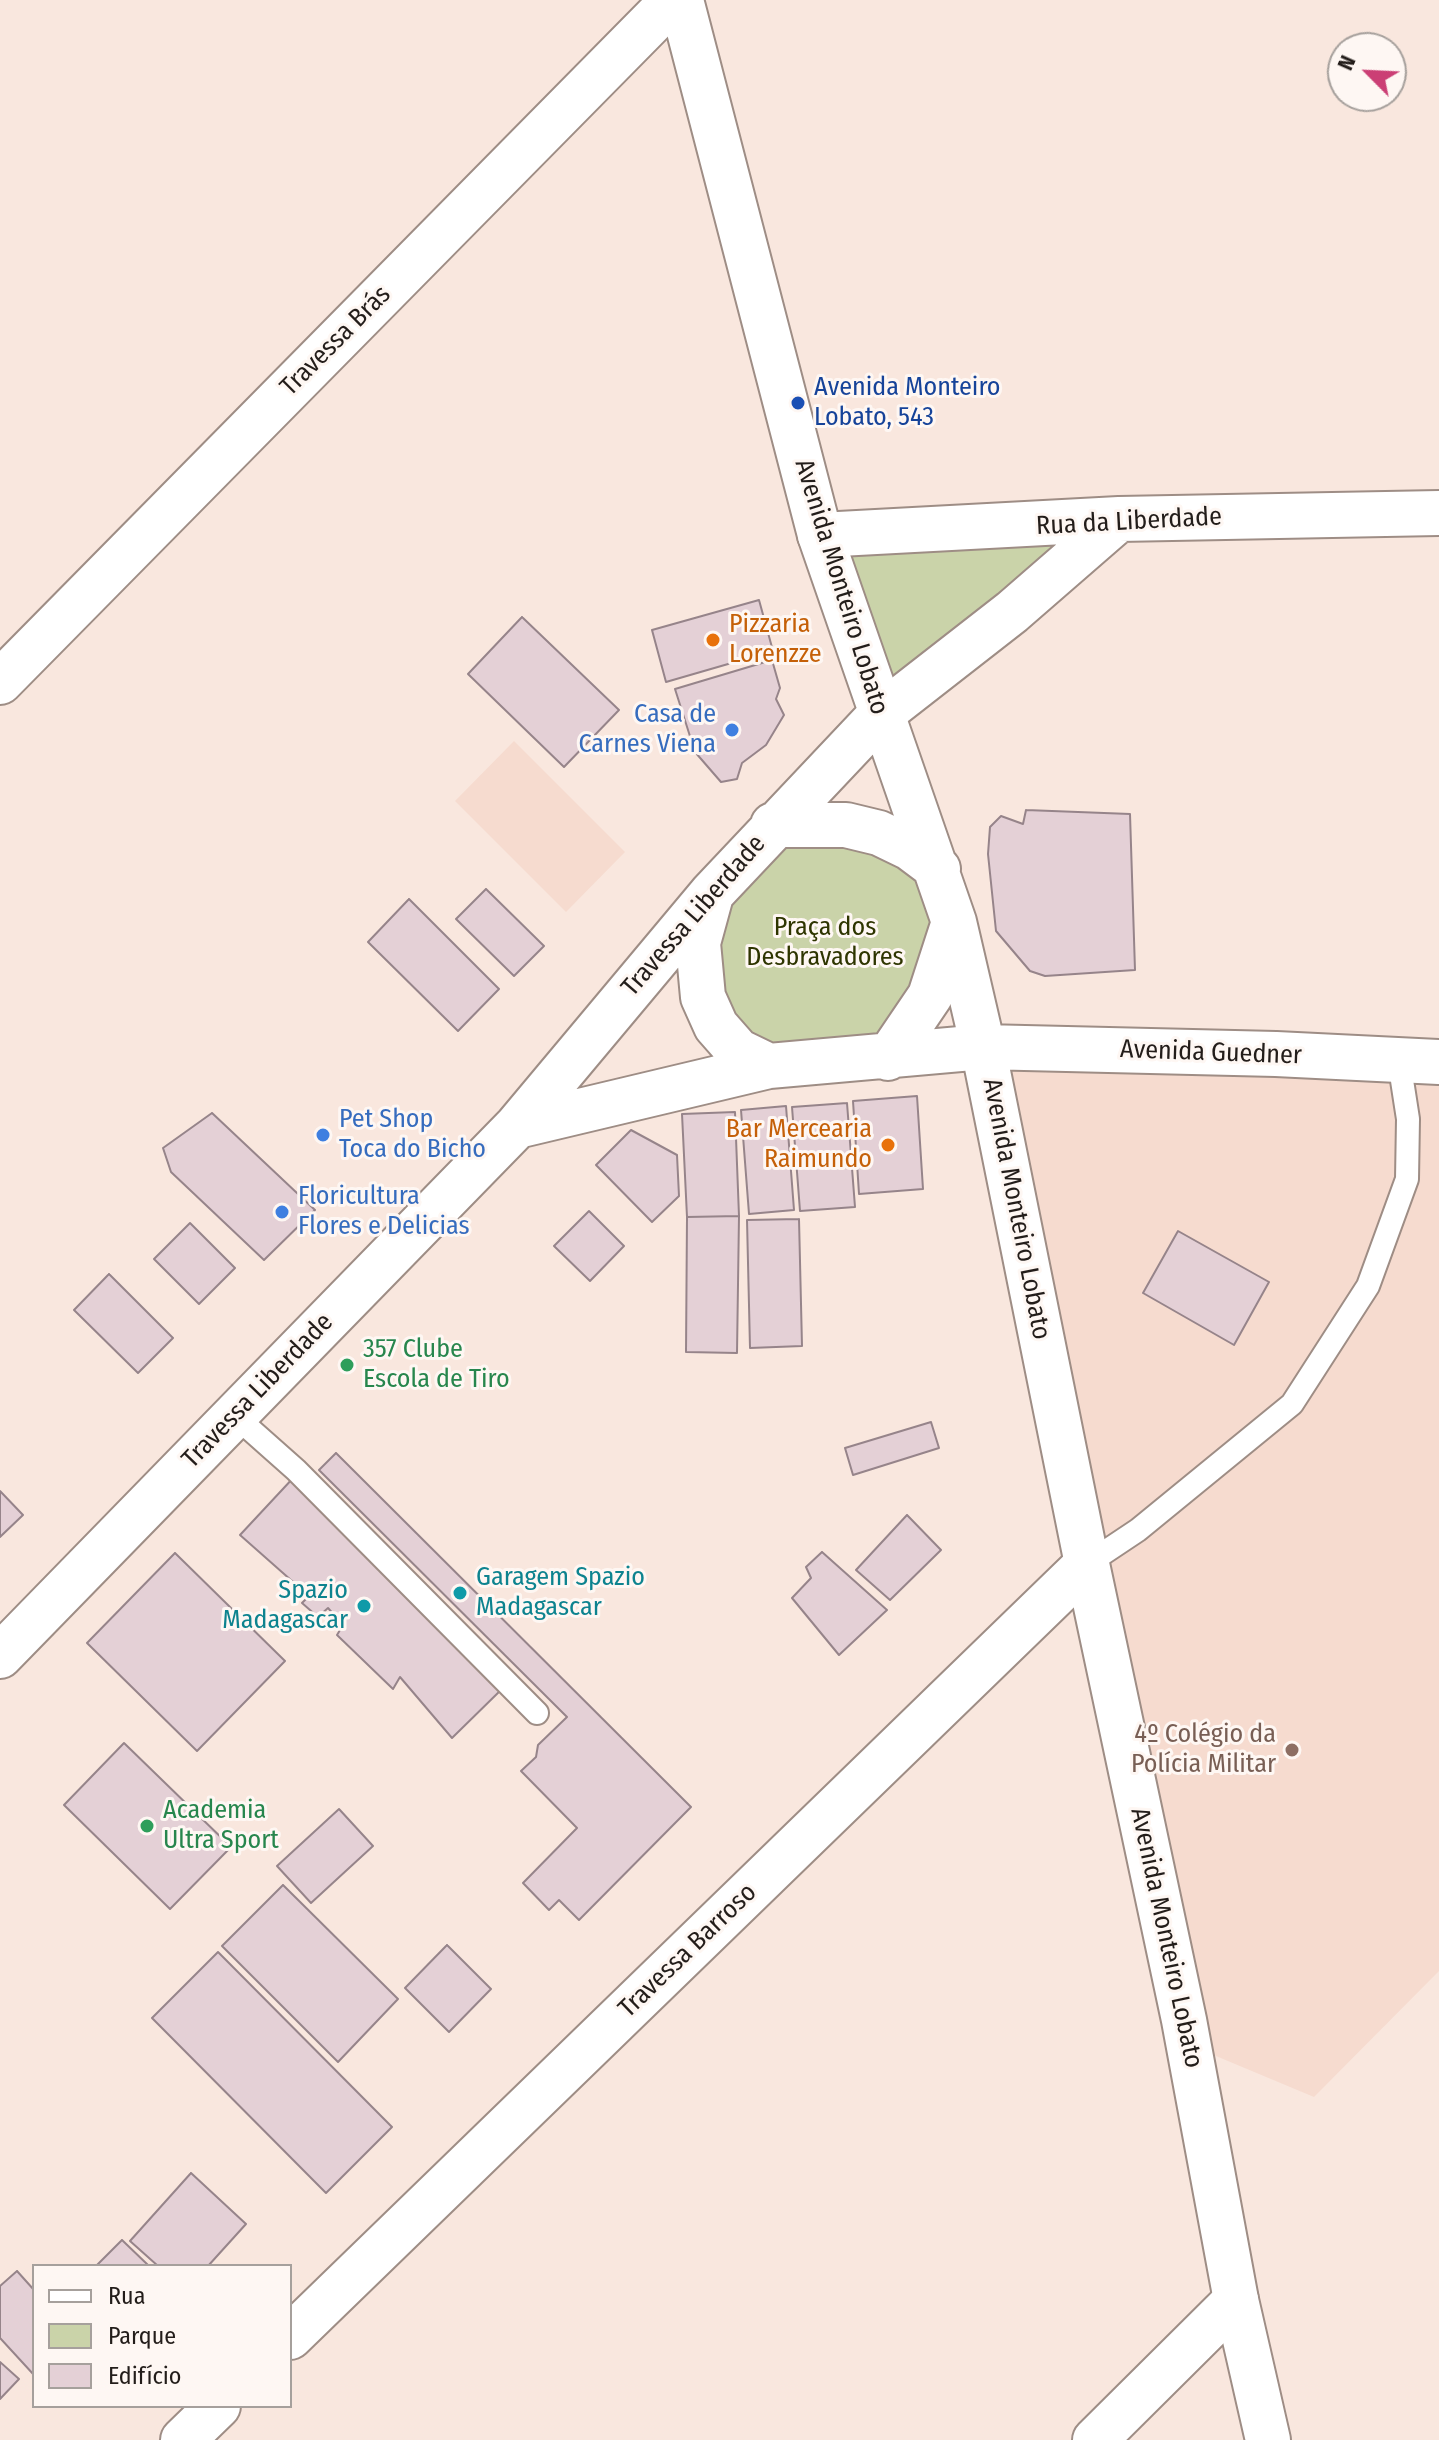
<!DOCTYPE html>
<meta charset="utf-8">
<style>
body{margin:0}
#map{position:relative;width:1439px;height:2440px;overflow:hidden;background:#f9e7de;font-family:"Fira Sans Condensed",sans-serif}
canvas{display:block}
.legend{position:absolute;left:32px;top:2264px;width:260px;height:144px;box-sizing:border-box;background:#fef7f3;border:2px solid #a6a09c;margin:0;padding:10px 14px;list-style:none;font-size:24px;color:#231d1a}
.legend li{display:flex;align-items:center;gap:16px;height:40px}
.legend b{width:40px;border:2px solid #a6a09c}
.north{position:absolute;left:1327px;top:32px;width:80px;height:80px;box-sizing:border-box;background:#fef7f3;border:2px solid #a6a09c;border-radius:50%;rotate:294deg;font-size:22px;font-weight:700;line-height:32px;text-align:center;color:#231d1a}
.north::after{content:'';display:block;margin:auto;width:28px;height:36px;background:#cb3f75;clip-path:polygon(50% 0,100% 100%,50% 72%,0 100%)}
</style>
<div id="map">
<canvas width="1439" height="2440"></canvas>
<ul class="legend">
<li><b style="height:10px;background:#fff"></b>Rua</li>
<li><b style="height:22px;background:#cad3a9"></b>Parque</li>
<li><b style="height:22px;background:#e4d0d6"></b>Edifício</li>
</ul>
<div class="north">N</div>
</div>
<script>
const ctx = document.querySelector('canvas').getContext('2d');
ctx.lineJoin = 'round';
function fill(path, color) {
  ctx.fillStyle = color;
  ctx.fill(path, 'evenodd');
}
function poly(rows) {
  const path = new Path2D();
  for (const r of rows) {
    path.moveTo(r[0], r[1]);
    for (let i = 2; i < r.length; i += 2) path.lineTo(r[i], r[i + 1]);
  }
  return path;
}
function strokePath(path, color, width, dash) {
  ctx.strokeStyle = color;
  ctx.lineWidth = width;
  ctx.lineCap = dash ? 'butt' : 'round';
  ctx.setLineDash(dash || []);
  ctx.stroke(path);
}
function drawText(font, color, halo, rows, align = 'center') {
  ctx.font = font + ' "Fira Sans Condensed",sans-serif';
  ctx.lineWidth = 6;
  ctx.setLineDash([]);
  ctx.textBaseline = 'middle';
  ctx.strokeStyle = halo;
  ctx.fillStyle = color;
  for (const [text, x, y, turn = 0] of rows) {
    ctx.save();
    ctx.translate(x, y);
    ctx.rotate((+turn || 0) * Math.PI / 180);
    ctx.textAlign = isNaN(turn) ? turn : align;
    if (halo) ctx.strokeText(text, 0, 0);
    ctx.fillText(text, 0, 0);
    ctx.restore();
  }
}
fill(poly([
 [514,741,625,852,566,912,455,801],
 [993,1052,1439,1062,1439,1971,1314,2097,1204,2051]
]), '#f6dbcf');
fill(poly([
 [1119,519,880,715,820,535],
 [773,825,879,833,954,922,912,1026,769,1066,716,1026,712,893]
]), '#cad3a9');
const building = poly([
 [759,600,773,651,666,682,652,630,759,600],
 [522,617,619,710,564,767,468,674,522,617],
 [772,660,780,688,776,699,784,715,766,745,742,763,737,779,721,782,695,752,675,689,772,660],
 [1026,810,1130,814,1135,970,1045,976,1030,971,996,931,988,854,990,827,1001,816,1023,824,1026,810],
 [486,889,544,946,514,976,456,919,486,889],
 [409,899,499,989,458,1031,368,942,409,899],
 [917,1096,923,1189,859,1194,853,1101,917,1096],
 [847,1103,855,1207,800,1211,792,1107,847,1103],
 [786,1106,794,1210,749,1214,741,1110,786,1106],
 [735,1112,739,1216,687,1217,682,1114,735,1112],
 [212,1113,315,1210,264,1260,171,1172,163,1148,212,1113],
 [631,1130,677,1155,679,1196,652,1222,596,1165,631,1130],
 [589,1211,624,1246,590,1281,554,1246,589,1211],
 [739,1216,737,1353,686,1352,687,1217,739,1216],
 [799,1219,802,1346,750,1348,747,1220,799,1219],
 [190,1223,235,1268,199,1304,154,1259,190,1223],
 [1178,1231,1269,1282,1234,1345,1143,1293,1178,1231],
 [109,1274,173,1338,138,1373,74,1310,109,1274],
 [931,1422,939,1448,853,1475,845,1448,931,1422],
 [336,1453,691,1807,579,1920,559,1900,549,1910,523,1883,577,1828,521,1771,536,1757,538,1745,567,1717,319,1470,336,1453],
 [295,1476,505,1686,452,1738,400,1677,393,1689,337,1635,343,1625,328,1608,318,1617,302,1603,309,1596,240,1535,295,1476],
 [0,1491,23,1515,0,1537,0,1491],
 [907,1515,941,1550,890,1600,856,1570,907,1515],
 [822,1552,887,1610,839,1655,792,1598,811,1578,806,1567,822,1552],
 [175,1553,285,1661,197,1751,87,1643,175,1553],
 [124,1743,231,1847,170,1909,64,1805,124,1743],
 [339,1809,373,1846,311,1903,277,1866,339,1809],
 [283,1885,398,1999,338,2062,222,1946,283,1885],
 [447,1945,491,1989,449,2032,405,1988,447,1945],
 [218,1952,392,2127,326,2193,152,2018,218,1952],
 [191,2173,246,2224,208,2266,158,2266,130,2241,191,2173],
 [122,2240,149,2266,96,2266,122,2240],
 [17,2271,34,2290,34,2375,0,2338,0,2286,17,2271],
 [0,2362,19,2379,0,2399,0,2362]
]);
fill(building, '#e4d0d6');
strokePath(building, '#96848a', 2);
const service = poly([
 [234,1415,296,1470,537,1713],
 [1087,1564,1138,1530,1292,1404,1368,1286,1407,1179,1408,1119,1399,1061]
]);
const minor = poly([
 [820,535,1119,519,1439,513],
 [0,682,673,0],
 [880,715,1012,612,1119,519],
 [290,2337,1087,1564],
 [183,2440,218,2406],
 [1095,2440,1236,2300]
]);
const tertiary = poly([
 [681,0,820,535,954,922,983,1047,1087,1564,1184,2020,1236,2300,1268,2440],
 [773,825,846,825,879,833,910,848,938,869],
 [710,899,698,943,703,997,716,1026,738,1051,769,1066],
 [888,1058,930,996,953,925],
 [517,1126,769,1066,983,1047,1276,1054,1439,1062],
 [0,1656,517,1126,712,893,880,715]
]);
strokePath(service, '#9e8d85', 26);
strokePath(minor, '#9e8d85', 48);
strokePath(tertiary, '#9e8d85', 48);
strokePath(service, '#fff', 22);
strokePath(minor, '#fff', 44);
strokePath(tertiary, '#fff', 44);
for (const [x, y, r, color] of [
 [798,403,8,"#1a4fb4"],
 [713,640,8,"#e8710a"],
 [732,730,8,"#3f7fe0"],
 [323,1135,8,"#3f7fe0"],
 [888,1145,8,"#e8710a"],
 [282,1212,8,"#3f7fe0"],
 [347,1365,8,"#2e9e5b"],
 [460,1593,8,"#0f9aa8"],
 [364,1606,8,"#0f9aa8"],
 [1292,1750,8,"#8d6e63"],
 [147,1826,8,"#2e9e5b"]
]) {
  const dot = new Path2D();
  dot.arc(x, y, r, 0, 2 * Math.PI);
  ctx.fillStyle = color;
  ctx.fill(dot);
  strokePath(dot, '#fef7f3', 3);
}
drawText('26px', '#231d1a', '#fef7f3', [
 ["Travessa Brás",336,341,-45],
 ["Rua da Liberdade",1129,522,-3],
 ["Avenida Monteiro Lobato",841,587,73],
 ["Travessa Liberdade",694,916,-49],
 ["Avenida Guedner",1211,1053,2],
 ["Avenida Monteiro Lobato",1016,1209,79],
 ["Travessa Liberdade",258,1391,-46],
 ["Avenida Monteiro Lobato",1166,1938,78],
 ["Travessa Barroso",688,1951,-44]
]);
drawText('26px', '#164399', '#fef7f3', [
 ["Avenida Monteiro",814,388],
 ["Lobato, 543",814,418]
], 'left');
drawText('26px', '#c56008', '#fef7f3', [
 ["Pizzaria",729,625],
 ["Lorenzze",729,655],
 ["Bar Mercearia",872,1130,"right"],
 ["Raimundo",872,1160,"right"]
], 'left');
drawText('26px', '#366cbe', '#fef7f3', [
 ["Casa de",716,715,"right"],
 ["Carnes Viena",716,745,"right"],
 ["Pet Shop",339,1120],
 ["Toca do Bicho",339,1150],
 ["Floricultura",298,1197],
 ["Flores e Delicias",298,1227]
], 'left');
drawText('26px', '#2e3500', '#fef7f3', [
 ["Praça dos",825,928],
 ["Desbravadores",825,958]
]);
drawText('26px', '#27864d', '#fef7f3', [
 ["357 Clube",363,1350],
 ["Escola de Tiro",363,1380],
 ["Academia",163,1811],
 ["Ultra Sport",163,1841]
], 'left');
drawText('26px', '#0d838f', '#fef7f3', [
 ["Garagem Spazio",476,1578],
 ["Madagascar",476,1608],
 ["Spazio",348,1591,"right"],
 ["Madagascar",348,1621,"right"]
], 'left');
drawText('26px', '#785e54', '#fef7f3', [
 ["4º Colégio da",1276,1735],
 ["Polícia Militar",1276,1765]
], 'right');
</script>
